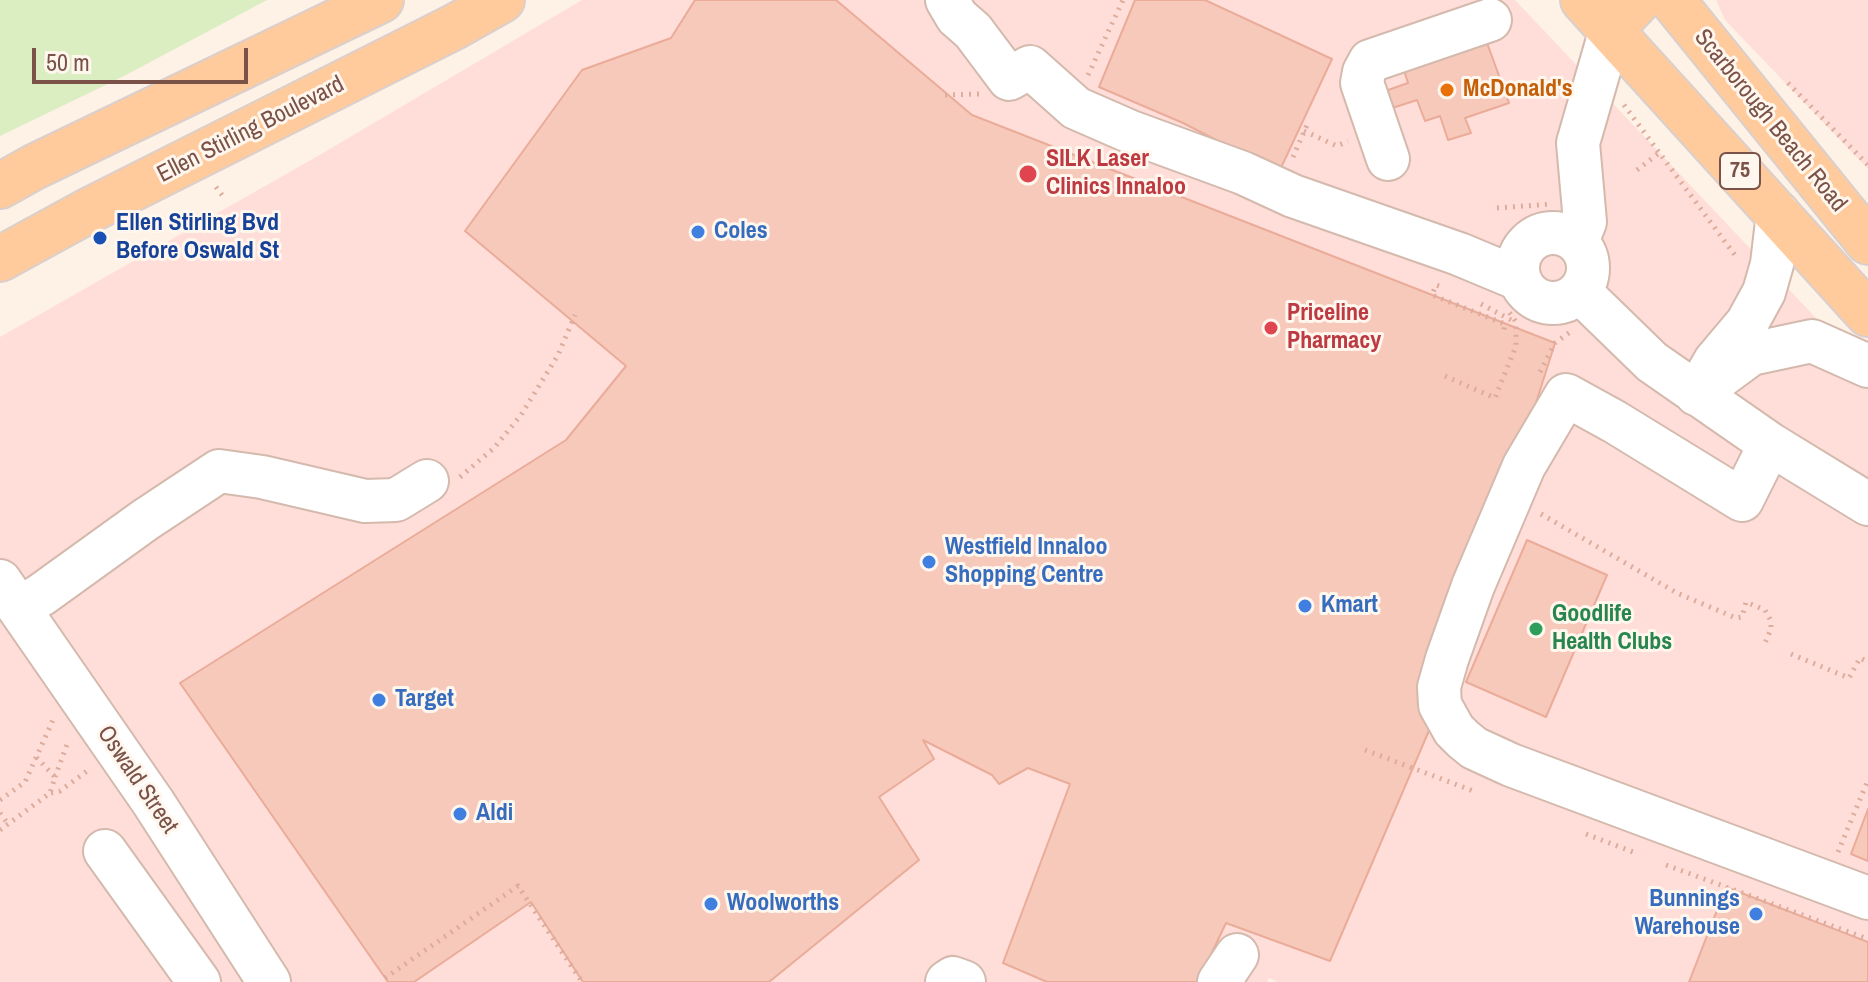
<!DOCTYPE html>
<style>
body{margin:0}
#map{position:relative;width:1868px;height:982px;overflow:hidden;background:#fef1e5;font-family:"Archivo Narrow",sans-serif}
canvas{display:block}
.scale{position:absolute;left:32px;top:48px;width:216px;height:36px;box-sizing:border-box;border:4px solid #7a5248;border-top:0;padding-left:10px;font-size:24px;line-height:28px;white-space:nowrap;color:#7a5248;-webkit-text-stroke:6px #fff6ee;paint-order:stroke}
</style>
<div id="map">
<canvas width="1868" height="982"></canvas>
<div class="scale">50 m</div>
</div>
<script>
const ctx = document.querySelector('canvas').getContext('2d');
ctx.lineJoin = 'round';
function fill(path, color) {
  ctx.fillStyle = color;
  ctx.fill(path, 'evenodd');
}
function poly(rows) {
  const path = new Path2D();
  for (const r of rows) {
    if (r.length === 3) {
      path.moveTo(r[0] + r[2], r[1]);
      path.arc(r[0], r[1], r[2], 0, 2 * Math.PI);
      continue;
    }
    path.moveTo(r[0], r[1]);
    for (let i = 2; i < r.length; i += 2) path.lineTo(r[i], r[i + 1]);
  }
  return path;
}
function strokePath(path, color, width, dash) {
  ctx.strokeStyle = color;
  ctx.lineWidth = width;
  ctx.lineCap = dash ? 'butt' : 'round';
  ctx.setLineDash(dash || []);
  ctx.stroke(path);
}
function drawText(font, color, halo, rows, align = 'center') {
  ctx.font = font + ' "Archivo Narrow",sans-serif';
  ctx.lineWidth = 6;
  ctx.setLineDash([]);
  ctx.textBaseline = 'middle';
  ctx.strokeStyle = halo;
  ctx.fillStyle = color;
  for (const [text, x, y, turn = 0] of rows) {
    ctx.save();
    ctx.translate(x, y);
    ctx.rotate((+turn || 0) * Math.PI / 180);
    ctx.textAlign = isNaN(turn) ? turn : align;
    if (halo) ctx.strokeText(text, 0, 0);
    ctx.fillText(text, 0, 0);
    ctx.restore();
  }
}
fill(poly([
 [582,0,1515,0,1868,373,1868,982,1278,982,1269,978,1267,982,0,982,0,337,323,153],
 [1716,0,1868,0,1868,169,1725,20]
]), '#ffded9');
fill(poly([
 [0,0,267,0,122,77,0,136]
]), '#daeec2');
const building = poly([
 [695,0,836,0,972,115,1555,343,1440,705,1330,961,1226,923,1198,982,1047,982,1003,963,1070,784,1028,768,999,784,992,775,923,740,934,759,879,797,919,860,769,982,583,982,531,902,414,982,388,982,180,683,566,440,626,366,465,231,582,70,671,38,695,0],
 [1135,0,1205,0,1332,59,1279,172,1183,123,1099,87,1135,0],
 [1483,32,1509,103,1465,118,1471,133,1448,140,1440,116,1425,121,1417,100,1377,113,1371,96,1408,83,1401,61,1483,32],
 [1527,540,1607,575,1546,717,1466,682,1527,540],
 [1868,809,1868,861,1851,854,1868,809],
 [1726,887,1868,942,1868,982,1689,982,1726,887]
]);
fill(building, '#f6c9bb');
strokePath(building, '#eaac99', 2);
const minor = poly([
 [947,0,957,17,973,31,1009,79,1030,67,1076,108,1131,132,1243,173,1293,196,1459,254,1519,279],
 [1388,159,1362,83,1364,72,1370,61,1490,20],
 [1553,268,35],
 [1577,242,1585,222,1578,143,1611,29],
 [1580,292,1652,362,1770,444,1868,504],
 [1713,382,1751,354,1812,341,1868,366],
 [1696,394,1715,361,1747,323,1764,292,1772,264,1778,213],
 [1770,444,1742,500,1615,422,1566,395,1524,466,1473,586,1447,659,1439,687,1440,705,1454,730,1463,739,1474,748,1511,765,1868,898],
 [0,581,153,802,269,982],
 [19,608,41,595,145,520,219,471,262,477,365,501,396,500,427,481],
 [105,851,199,982],
 [947,982,953,978,964,982],
 [1219,982,1237,955]
]);
const major = poly([
 [1583,0,1868,314],
 [1672,0,1868,242],
 [1611,29,1639,0],
 [0,186,34,167,381,0],
 [0,259,86,212,454,27,502,0]
]);
strokePath(minor, '#d4b9ad', 46);
strokePath(major, '#dacfcc', 48);
strokePath(poly([
 [1088,75,1123,0],
 [1788,83,1868,165],
 [945,95,980,94],
 [1624,105,1737,258],
 [1304,131,1337,146,1348,141],
 [1293,157,1307,125],
 [1637,170,1659,153],
 [216,187,225,199],
 [1497,208,1552,204],
 [1439,286,1436,285,1432,295,1505,324,1503,334],
 [1481,304,1515,322],
 [1540,372,1555,343,1570,332],
 [1445,376,1495,398,1516,346,1516,322,1509,312],
 [460,477,494,448,521,415,558,355,575,315],
 [1541,514,1677,593,1736,618,1742,617,1746,602,1765,610,1771,621,1771,629,1765,643],
 [1791,654,1849,678,1860,658,1868,662],
 [1365,750,1476,792],
 [55,777,68,742],
 [51,793,60,791,87,771],
 [0,800,25,782,53,720],
 [0,813,8,824],
 [0,830,50,793,55,777,36,757],
 [1586,834,1633,852],
 [1838,852,1868,780],
 [1666,865,1868,939],
 [385,978,518,886,582,982]
]), '#dcac9d', 5, [2, 6]);
strokePath(minor, '#fff', 42);
strokePath(major, '#ffcb9c', 44);
for (const [x, y, r, color] of [
 [1447,90,8,"#e8710a"],
 [1028,174,10,"#e0444e"],
 [698,232,8,"#3f7fe0"],
 [100,238,8,"#1a4fb4"],
 [1271,328,8,"#e0444e"],
 [929,562,8,"#3f7fe0"],
 [1305,606,8,"#3f7fe0"],
 [1536,629,8,"#2e9e5b"],
 [379,700,8,"#3f7fe0"],
 [460,814,8,"#3f7fe0"],
 [711,904,8,"#3f7fe0"],
 [1756,914,8,"#3f7fe0"]
]) {
  const dot = new Path2D();
  dot.arc(x, y, r, 0, 2 * Math.PI);
  ctx.fillStyle = color;
  ctx.fill(dot);
  strokePath(dot, '#fff6ee', 3);
}
for (const [x, y, w] of [
 [1740,171,40]
]) {
  const box = new Path2D();
  box.roundRect(x - w / 2, y - 18, w, 36, 6);
  ctx.fillStyle = '#fff6ee';
  ctx.fill(box);
  strokePath(box, '#7a5248', 2);
}
drawText('bold 22px', '#7a5248', null, [
 ["75",1740,171]
]);
drawText('bold 24px', '#c56008', '#fff6ee', [
 ["McDonald's",1463,90]
], 'left');
drawText('24px', '#7a5248', '#fff6ee', [
 ["Scarborough Beach Road",1770,121,51],
 ["Ellen Stirling Boulevard",251,130,-27],
 ["Oswald Street",137,780,56]
]);
drawText('bold 24px', '#be3a42', '#fff6ee', [
 ["SILK Laser",1046,160],
 ["Clinics Innaloo",1046,188],
 ["Priceline",1287,314],
 ["Pharmacy",1287,342]
], 'left');
drawText('bold 24px', '#164399', '#fff6ee', [
 ["Ellen Stirling Bvd",116,224],
 ["Before Oswald St",116,252]
], 'left');
drawText('bold 24px', '#366cbe', '#fff6ee', [
 ["Coles",714,232],
 ["Westfield Innaloo",945,548],
 ["Shopping Centre",945,576],
 ["Kmart",1321,606],
 ["Target",395,700],
 ["Aldi",476,814],
 ["Bunnings",1740,900,"right"],
 ["Warehouse",1740,928,"right"],
 ["Woolworths",727,904]
], 'left');
drawText('bold 24px', '#27864d', '#fff6ee', [
 ["Goodlife",1552,615],
 ["Health Clubs",1552,643]
], 'left');
</script>
